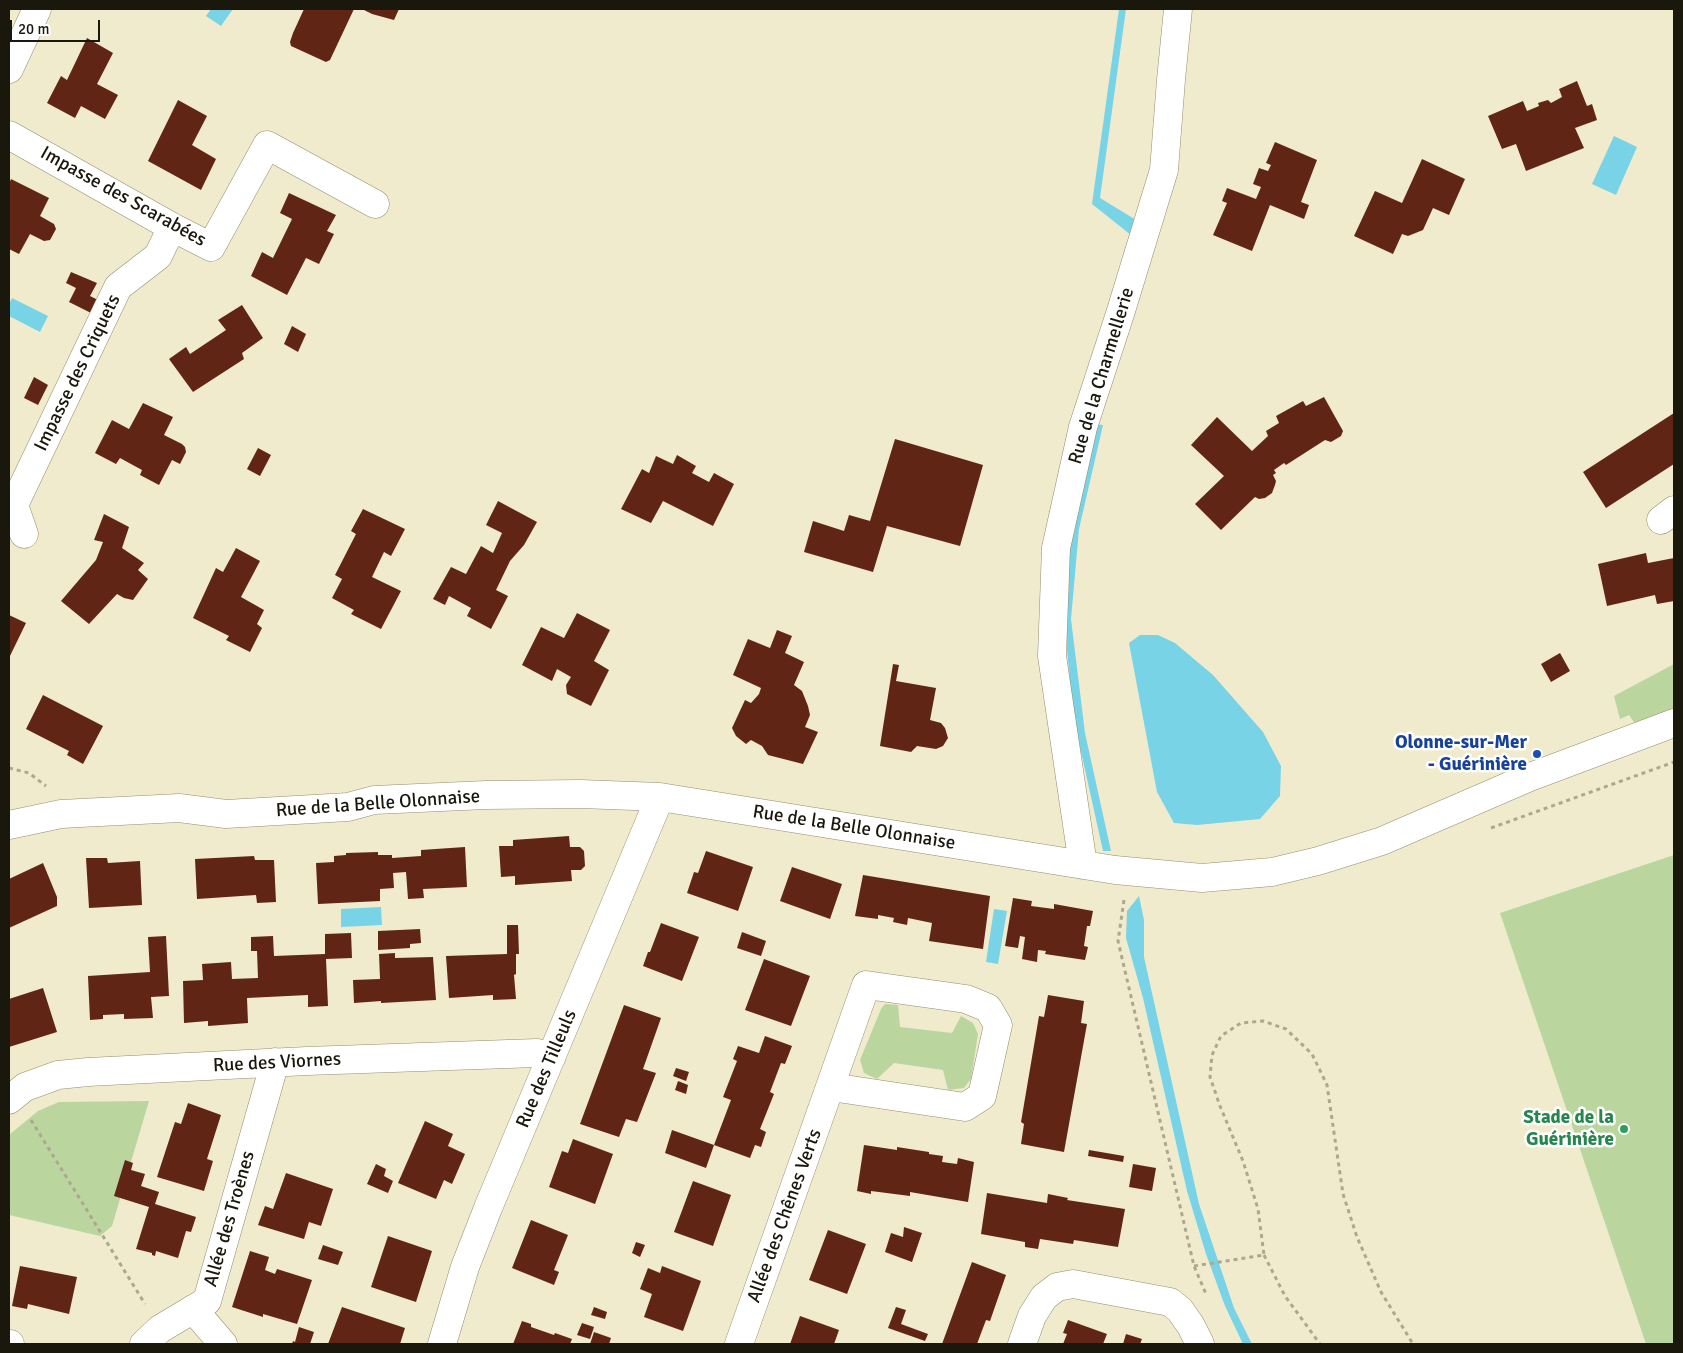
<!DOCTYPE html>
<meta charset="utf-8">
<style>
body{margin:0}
#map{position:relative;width:1683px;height:1353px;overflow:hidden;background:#f0ebcd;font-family:Signika,sans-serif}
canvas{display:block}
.frame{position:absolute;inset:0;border:10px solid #1a180d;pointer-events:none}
.scale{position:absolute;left:10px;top:20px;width:90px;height:22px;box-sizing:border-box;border:2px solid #1a180d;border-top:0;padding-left:6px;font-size:15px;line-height:18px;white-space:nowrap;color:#1a180d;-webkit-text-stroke:4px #fff;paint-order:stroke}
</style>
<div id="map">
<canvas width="1683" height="1353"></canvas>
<div class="frame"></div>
<div class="scale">20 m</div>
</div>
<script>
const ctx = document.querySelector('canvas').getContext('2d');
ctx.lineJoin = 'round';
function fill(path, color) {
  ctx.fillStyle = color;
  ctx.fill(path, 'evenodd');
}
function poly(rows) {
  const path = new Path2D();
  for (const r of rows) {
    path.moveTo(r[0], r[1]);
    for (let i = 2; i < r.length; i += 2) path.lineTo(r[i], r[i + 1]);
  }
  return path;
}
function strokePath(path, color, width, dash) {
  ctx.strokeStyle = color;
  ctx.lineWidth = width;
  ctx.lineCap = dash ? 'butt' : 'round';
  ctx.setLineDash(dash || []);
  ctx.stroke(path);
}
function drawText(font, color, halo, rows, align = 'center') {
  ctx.font = font + ' Signika,sans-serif';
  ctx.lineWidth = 5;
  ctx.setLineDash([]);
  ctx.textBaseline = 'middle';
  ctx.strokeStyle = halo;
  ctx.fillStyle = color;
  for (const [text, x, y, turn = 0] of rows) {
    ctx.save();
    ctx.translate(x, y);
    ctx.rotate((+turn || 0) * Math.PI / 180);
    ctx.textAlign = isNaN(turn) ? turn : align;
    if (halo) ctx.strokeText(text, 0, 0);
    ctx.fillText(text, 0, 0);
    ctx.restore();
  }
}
fill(poly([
 [1674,664,1674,709,1636,725,1629,715,1620,719,1614,696],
 [1674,855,1674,1344,1646,1344,1500,913],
 [885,1004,898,1005,900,1027,952,1033,961,1016,973,1023,978,1034,971,1079,964,1088,948,1090,943,1070,894,1063,877,1079,864,1073,860,1060,881,1009],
 [149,1101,112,1226,100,1236,9,1215,9,1135,38,1111,59,1102]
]), '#bad69e');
fill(poly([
 [211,9,233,9,221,26,206,16],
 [1119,9,1126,9,1100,198,1141,223,1136,239,1092,204],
 [1614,136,1637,147,1616,195,1592,184],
 [12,298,48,316,40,332,9,316,9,304],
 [1095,424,1103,425,1079,529,1071,619,1085,733,1111,851,1103,851,1074,720,1065,631,1069,536],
 [1140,635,1158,635,1175,643,1213,675,1263,732,1281,766,1280,796,1260,819,1197,825,1174,823,1157,792,1129,643],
 [1139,896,1144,920,1144,957,1199,1204,1234,1308,1252,1344,1243,1344,1225,1306,1206,1254,1187,1191,1143,998,1126,938,1127,911],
 [381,907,382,925,341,927,341,909],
 [994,909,1007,911,998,964,986,962]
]), '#78d3e6');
fill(poly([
 [304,9,354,9,330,60,326,62,291,46,290,42,293,33],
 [362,9,399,9,394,20,372,14],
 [87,38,113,53,97,84,118,95,105,119,81,106,75,118,47,103,61,76,67,80],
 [1577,81,1587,106,1592,104,1597,120,1575,128,1584,148,1526,171,1516,144,1502,149,1488,116,1523,101,1527,111,1539,106,1538,103,1548,100,1551,103,1562,97,1559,89],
 [178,100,207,116,192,145,216,159,201,190,148,161],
 [1275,142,1317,160,1301,202,1309,205,1304,219,1270,205,1252,251,1213,235,1227,203,1222,201,1227,188,1256,199,1261,187,1253,184,1259,168,1268,171,1271,165,1266,163],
 [1422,159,1465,179,1449,215,1433,208,1423,230,1408,236,1402,234,1393,254,1354,236,1375,191,1402,203],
 [11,179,49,198,40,216,54,224,56,229,50,240,44,241,30,234,19,254,9,249,9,184],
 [289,193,336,215,327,231,334,234,319,264,306,258,287,295,251,276,262,252,273,258,292,219,280,213],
 [71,272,97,283,90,296,98,300,91,313,69,302,76,288,66,283],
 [242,305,263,338,242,353,244,359,193,392,169,359,186,347,190,354,226,330,218,320],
 [292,326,306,334,298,352,284,344],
 [34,377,48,385,38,405,24,398],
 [1324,397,1343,431,1341,436,1331,442,1325,440,1286,465,1284,463,1274,470,1276,473,1273,475,1276,481,1275,485,1272,493,1265,498,1259,499,1255,497,1221,530,1195,504,1224,476,1191,445,1217,417,1252,451,1268,436,1266,431,1279,423,1276,416,1303,401,1306,406],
 [143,403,173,417,164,435,182,444,185,447,186,452,180,464,172,460,159,485,140,475,142,470,120,458,116,464,95,453,112,420,129,429],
 [1674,413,1674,464,1606,508,1583,472],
 [895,439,983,465,960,546,887,526,873,572,804,552,813,521,844,531,849,515,870,521],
 [258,448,271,455,260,476,247,469],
 [677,455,696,466,692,473,709,482,714,473,734,484,713,526,663,501,651,523,621,509,642,469,649,473,656,456,673,464],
 [498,501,537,522,524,545,510,561,496,590,508,596,491,629,467,616,471,608,449,596,445,605,433,599,451,567,466,574,481,546,493,553,502,533,486,525],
 [363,509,405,529,391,556,384,552,372,577,401,591,381,629,351,614,354,610,332,598,342,579,335,575,356,534,351,531],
 [104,514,129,527,122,548,144,563,138,570,148,579,133,600,124,598,117,594,89,624,61,601,96,560,103,542,94,540],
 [236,548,260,561,241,597,264,610,257,624,262,628,250,652,226,640,229,636,193,618,216,568,223,572],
 [1646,553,1648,563,1674,558,1674,601,1657,604,1655,595,1607,606,1598,564],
 [577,613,610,630,594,661,609,670,591,706,567,694,566,685,571,677,557,669,552,681,522,665,541,627,564,638],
 [9,615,26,623,9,658],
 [777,630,792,636,785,653,804,662,794,685,802,691,808,706,810,715,805,727,818,732,803,764,768,755,762,746,751,740,746,744,736,736,732,728,745,700,751,703,759,694,761,688,733,675,748,639,770,648],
 [1560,653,1570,671,1551,682,1541,664],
 [893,664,899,665,896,681,936,688,930,720,941,723,945,728,948,738,943,746,936,749,917,746,911,752,880,746],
 [43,695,103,726,83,764,67,755,69,751,26,729],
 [569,836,570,847,580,847,584,851,585,866,581,870,571,870,572,881,515,885,515,876,501,877,499,846,513,846,513,840],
 [465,847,467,887,423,889,424,898,408,899,406,872,393,873,394,888,380,889,380,901,318,904,316,863,334,862,334,856,346,855,346,853,378,852,378,855,392,855,392,858,421,856,421,850],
 [706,851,753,867,738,911,687,893,694,872,698,873],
 [254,856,255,860,274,860,276,902,257,903,256,895,197,899,195,859],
 [86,858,107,858,108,863,140,861,142,905,89,908],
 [43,863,57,897,57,906,9,928,9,879],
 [792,867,842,884,830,919,780,901],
 [863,875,990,896,983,949,929,941,932,923,908,918,907,925,893,922,894,918,878,915,878,919,855,916],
 [1013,898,1032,901,1031,906,1054,909,1054,904,1093,911,1090,926,1087,926,1084,946,1088,947,1085,960,1045,954,1046,951,1038,950,1037,962,1022,959,1025,937,1020,936,1018,948,1005,946],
 [661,923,699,937,682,981,643,966,648,952,650,952],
 [507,925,518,925,519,954,516,954,516,974,514,975,516,999,493,1000,493,995,449,998,446,956,507,954],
 [420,929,421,943,410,944,410,948,378,950,378,931],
 [742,932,766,941,761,956,737,948],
 [351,933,352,958,326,959,328,1006,308,1007,308,995,247,998,248,1023,208,1026,208,1021,184,1023,183,981,203,980,202,964,231,962,232,979,258,978,257,951,251,951,251,937,273,936,274,956,325,954,325,934],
 [166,936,169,996,151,997,153,1018,124,1019,124,1014,103,1015,103,1019,90,1020,88,976,150,972,148,937],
 [395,953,395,958,433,957,436,1000,381,1003,381,1001,354,1003,353,980,380,979,379,954],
 [764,959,810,976,791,1026,745,1010],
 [43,988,57,1032,9,1047,9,999],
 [1048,995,1084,1001,1081,1023,1087,1024,1064,1152,1021,1144,1024,1124,1021,1122,1039,1016,1044,1017],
 [624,1005,661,1018,643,1069,656,1073,637,1122,626,1119,619,1137,580,1124],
 [765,1036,792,1046,785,1064,781,1063,770,1092,774,1094,760,1129,766,1132,761,1147,755,1145,750,1158,714,1145,731,1100,723,1097,737,1061,733,1059,738,1046,759,1053],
 [676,1068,689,1072,686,1081,673,1076],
 [678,1081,688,1085,686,1094,675,1090],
 [188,1103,221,1115,207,1159,213,1161,204,1191,157,1177,175,1122,181,1124],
 [425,1121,453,1134,448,1146,465,1154,452,1184,444,1180,436,1199,398,1183],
 [672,1130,714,1145,706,1168,665,1153],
 [573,1139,613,1154,595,1204,549,1187,562,1151,568,1153],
 [864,1145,897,1150,897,1147,929,1152,929,1154,943,1156,942,1162,957,1164,958,1158,974,1162,968,1202,910,1192,910,1196,871,1191,871,1194,857,1191],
 [1089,1150,1124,1156,1123,1162,1088,1156],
 [125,1160,133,1163,131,1170,145,1174,141,1186,159,1192,155,1204,196,1217,191,1232,186,1231,178,1258,156,1251,155,1256,152,1255,152,1253,136,1249,149,1207,114,1196],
 [376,1164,386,1169,384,1176,393,1181,388,1193,367,1184],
 [1133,1164,1156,1168,1152,1191,1129,1187],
 [286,1173,333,1189,321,1226,309,1222,304,1239,258,1225,265,1206,273,1209],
 [693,1181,731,1195,713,1246,674,1232],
 [987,1193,1047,1203,1048,1194,1068,1198,1067,1200,1125,1209,1118,1247,1074,1240,1073,1244,1040,1239,1038,1249,1025,1247,1025,1242,981,1234],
 [531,1220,568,1235,554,1270,559,1272,554,1285,512,1268],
 [904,1227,922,1233,912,1262,885,1252,891,1233,903,1237],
 [828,1230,866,1244,847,1294,809,1280],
 [388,1236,432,1251,416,1302,371,1287],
 [636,1242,645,1245,640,1257,632,1253],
 [323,1245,343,1252,338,1265,318,1259],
 [250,1251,269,1257,265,1270,275,1274,277,1269,312,1280,297,1324,263,1314,263,1317,232,1307],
 [972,1262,1006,1275,990,1321,986,1320,977,1344,942,1344],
 [20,1266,77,1277,69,1314,28,1304,27,1309,12,1306],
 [662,1266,701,1281,683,1331,644,1317,652,1294,640,1289,648,1268,660,1273],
 [342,1307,405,1328,400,1344,328,1344],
 [594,1307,607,1312,605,1319,591,1315],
 [896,1307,906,1310,901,1324,928,1334,925,1341,888,1328],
 [800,1316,839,1330,834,1344,790,1344],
 [1068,1320,1107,1334,1103,1344,1063,1344,1067,1334,1063,1333],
 [522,1321,531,1324,531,1327,554,1335,555,1333,572,1339,570,1344,513,1344],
 [582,1323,594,1327,590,1339,577,1335],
 [299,1327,314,1332,310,1344,292,1344,293,1341,295,1342],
 [594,1332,611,1338,609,1344,590,1344],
 [1126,1334,1142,1339,1140,1344,1123,1344]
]), '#612516');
const minor = poly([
 [9,69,37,9],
 [9,135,172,227,211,247,267,145,375,204],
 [9,502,14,505,24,534],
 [14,505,118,287,158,256,172,227],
 [1661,520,1674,510],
 [9,825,61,814,179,808,226,814,348,807,374,800,486,795,581,794,660,797,1115,870,1202,878,1272,872,1318,861,1382,841,1530,777,1674,723],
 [1083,865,1052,656,1056,548,1083,427,1120,314,1164,170,1171,80,1178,9],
 [9,1100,25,1087,58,1075,88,1072,307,1061,537,1053,552,1056],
 [193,1309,223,1344],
 [9,1344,10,1344],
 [144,1344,160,1329,207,1301,275,1062],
 [442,1344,465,1267,488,1208,660,797],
 [739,1344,866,985,966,999,988,1008,998,1025,982,1096,965,1107,831,1087],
 [1022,1344,1032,1316,1044,1297,1057,1287,1073,1284,1170,1302,1180,1310,1191,1326,1200,1344]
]);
strokePath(minor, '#938e72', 29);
strokePath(poly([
 [9,768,29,773,46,786],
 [1491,828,1674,762],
 [1124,900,1118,941,1194,1266,1206,1294],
 [31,1120,145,1304],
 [1264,1255,1285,1296,1320,1344],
 [1194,1266,1264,1255,1258,1209,1243,1161,1220,1106,1210,1077,1212,1055,1221,1036,1241,1023,1263,1021,1286,1029,1312,1054,1327,1085,1343,1194,1357,1237,1381,1292,1413,1344]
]), '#aca890', 3, [4, 4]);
strokePath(minor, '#fff', 28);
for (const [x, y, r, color] of [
 [1537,754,5,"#1a4fb4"],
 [1624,1129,5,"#2e9e5b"]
]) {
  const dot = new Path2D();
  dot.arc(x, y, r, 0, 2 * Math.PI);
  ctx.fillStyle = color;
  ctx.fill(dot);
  strokePath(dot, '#fff', 2);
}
drawText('19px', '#1a180d', '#fff', [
 ["Impasse des Scarabées",123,197,29],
 ["Impasse des Criquets",78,373,-64],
 ["Rue de la Charmellerie",1102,376,-73],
 ["Rue de la Belle Olonnaise",378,804,-4],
 ["Rue de la Belle Olonnaise",854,828,9],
 ["Rue des Viornes",277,1063,-3],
 ["Rue des Tilleuls",547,1069,-67],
 ["Allée des Chênes Verts",785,1216,-70],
 ["Allée des Troènes",230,1219,-74]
]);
drawText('bold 19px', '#164399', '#fff', [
 ["Olonne-sur-Mer",1527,743],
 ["- Guérinière",1527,765]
], 'right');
drawText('bold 19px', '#27864d', '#fff', [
 ["Stade de la",1614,1118],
 ["Guérinière",1614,1140]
], 'right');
</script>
